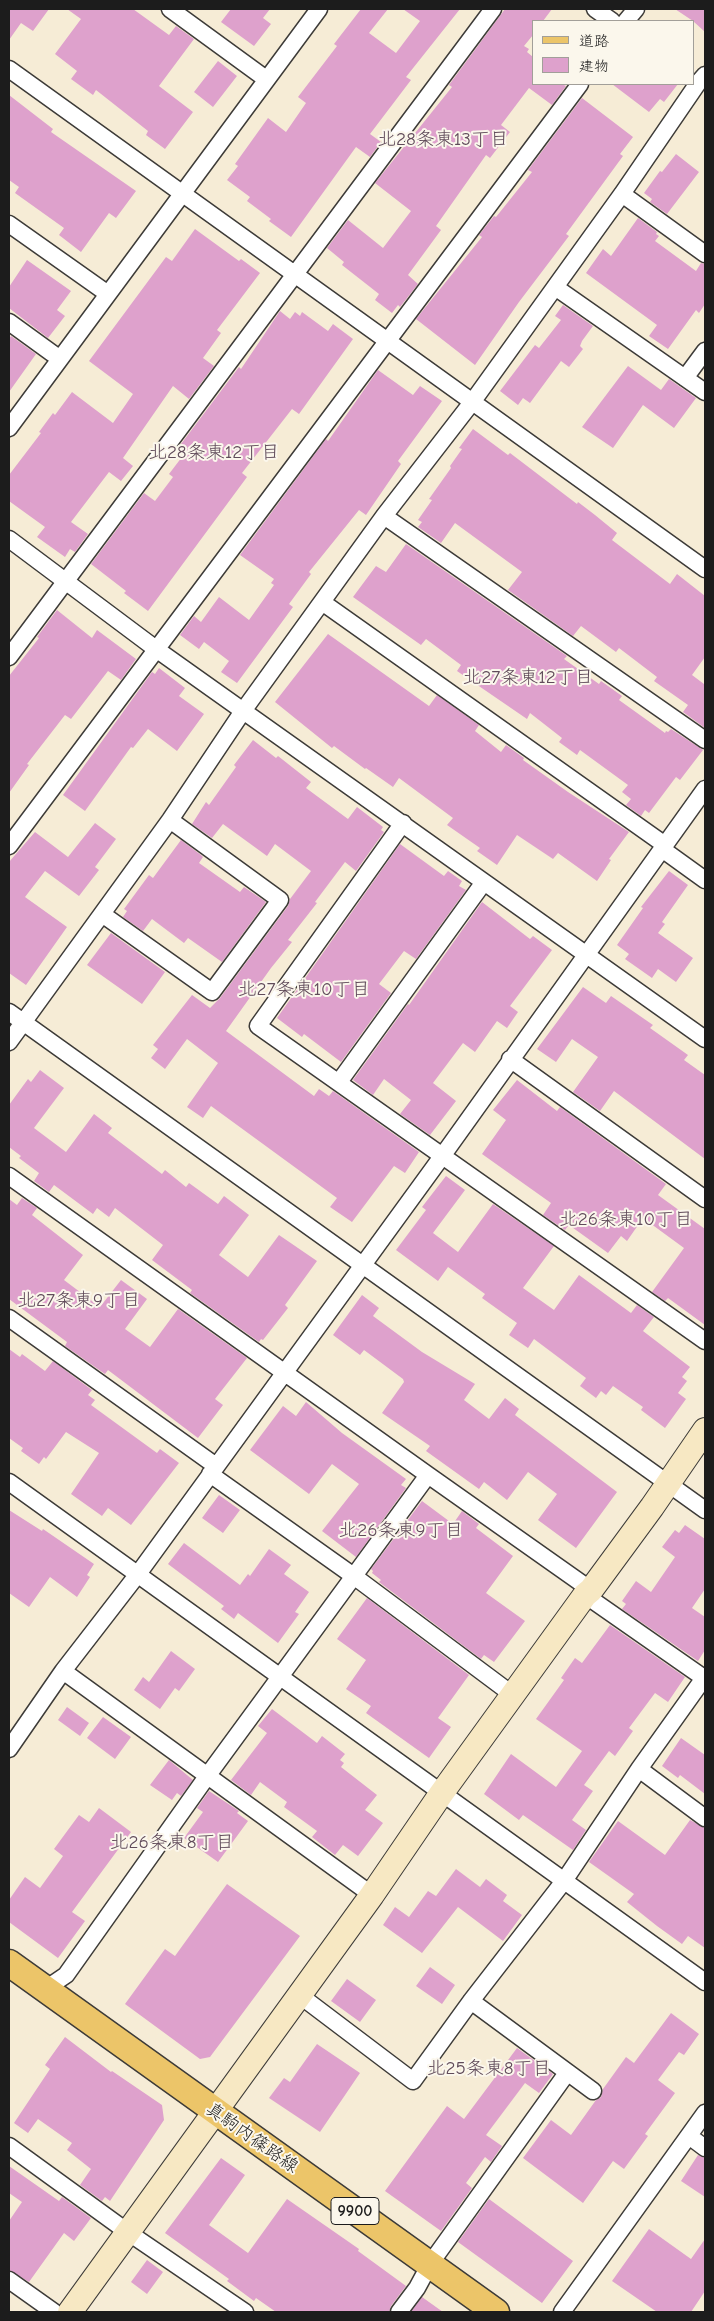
<!DOCTYPE html>
<meta charset="utf-8">
<style>
body{margin:0}
#map{position:relative;width:714px;height:2321px;overflow:hidden;background:#f6ecd6;font-family:"Comic Neue","Klee One",sans-serif}
canvas{display:block}
.frame{position:absolute;inset:0;border:10px solid #1c1c1c;pointer-events:none}
.legend{position:absolute;left:532px;top:20px;width:162px;height:65px;box-sizing:border-box;background:#fbf7ec;border:1px solid #a29f99;margin:0;padding:6px 9px;list-style:none;font-size:15px;color:#1c1c1c}
.legend li{display:flex;align-items:center;gap:10px;height:25px}
.legend b{width:25px;border:1px solid #a29f99}
</style>
<div id="map">
<canvas width="714" height="2321"></canvas>
<div class="frame"></div>
<ul class="legend">
<li><b style="height:6px;background:#ecc569"></b>道路</li>
<li><b style="height:14px;background:#dea1cc"></b>建物</li>
</ul>
</div>
<script>
const ctx = document.querySelector('canvas').getContext('2d');
ctx.lineJoin = 'round';
function fill(path, color) {
  ctx.fillStyle = color;
  ctx.fill(path, 'evenodd');
}
function poly(rows) {
  const path = new Path2D();
  for (const r of rows) {
    path.moveTo(r[0], r[1]);
    for (let i = 2; i < r.length; i += 2) path.lineTo(r[i], r[i + 1]);
  }
  return path;
}
function strokePath(path, color, width, dash) {
  ctx.strokeStyle = color;
  ctx.lineWidth = width;
  ctx.lineCap = dash ? 'butt' : 'round';
  ctx.setLineDash(dash || []);
  ctx.stroke(path);
}
function drawText(font, color, halo, rows, align = 'center') {
  ctx.font = font + ' "Comic Neue","Klee One",sans-serif';
  ctx.lineWidth = 4;
  ctx.setLineDash([]);
  ctx.textBaseline = 'middle';
  ctx.strokeStyle = halo;
  ctx.fillStyle = color;
  for (const [text, x, y, turn = 0] of rows) {
    ctx.save();
    ctx.translate(x, y);
    ctx.rotate((+turn || 0) * Math.PI / 180);
    ctx.textAlign = isNaN(turn) ? turn : align;
    if (halo) ctx.strokeText(text, 0, 0);
    ctx.fillText(text, 0, 0);
    ctx.restore();
  }
}
fill(poly([
 [9,9,49,9,33,31,21,23,9,40],
 [67,9,133,9,169,35,176,26,194,39,159,86,193,112,165,149,146,135,148,131,96,90,93,95,71,79,77,71,55,54,81,19],
 [231,9,270,9,263,18,271,24,254,46,221,22],
 [361,9,388,9,369,33,396,53,420,21,403,9,460,9,406,77,411,80,370,134,381,142,370,157,356,147,291,237,269,221,271,219,247,201,250,197,227,180,238,166,235,164,268,118,286,132,306,103,298,97,337,46,334,44],
 [505,9,552,9,543,21,533,21,533,35,524,46,529,49,527,52,533,57,533,84,562,84,566,86,552,105,529,88,501,125,510,132,490,158,486,155,436,226,441,230,408,275,418,284,400,307,398,305,392,313,375,300,379,294,342,265,344,262,327,248,348,220,383,248,411,211,375,183,452,87,449,85],
 [675,9,705,9,705,32,693,21],
 [218,61,237,76,213,107,194,92],
 [612,84,678,84,664,102,660,99,649,112],
 [9,95,53,129,51,132,136,191,116,218,109,213,81,252,59,235,64,228,15,193,19,187,9,180],
 [582,98,633,137,620,154,623,156,566,234,569,236,519,302,475,365,416,319,482,237,479,235,494,216,496,217,532,172,528,170],
 [676,154,699,172,667,214,650,202,652,199,644,193,660,171,662,172],
 [638,218,657,232,656,234,659,236,655,241,696,271,701,263,705,264,705,304,699,313,696,310,668,349,649,336,657,325,586,273,603,249,611,256],
 [195,229,239,261,241,259,260,273,217,330,221,333,203,358,214,366,189,399,173,386,123,458,133,466,121,481,109,472,71,522,88,534,75,552,70,549,65,557,37,537,45,527,9,501,9,475,41,433,39,432,53,413,55,415,72,392,113,423,133,394,89,361,166,257,172,261],
 [27,260,71,291,57,310,65,316,48,338,9,308,9,287],
 [563,305,593,326,582,341,580,346,583,349,569,367,561,361,530,403,523,398,518,405,500,391,535,345,539,348,561,320,555,316],
 [280,311,290,319,295,312,300,316,302,312,328,331,333,324,353,339,299,414,292,409,242,473,247,477,148,611,124,593,126,591,91,564,144,493,155,501,173,477,169,474,185,453,178,448,239,367,241,369],
 [11,336,36,354,9,392,9,339],
 [628,366,661,390,669,379,696,398,674,428,643,405,613,448,582,427],
 [378,370,413,395,420,386,442,401,398,461,401,464,366,515,359,510,309,572,311,574,289,604,293,607,237,683,221,672,229,661,204,642,199,649,180,635,194,616,201,622,219,597,249,620,274,585,271,583,274,579,240,555,326,439,328,441],
 [473,429,508,455,510,453,577,504,578,502,595,515,617,533,612,540,670,584,677,574,705,596,705,657,692,675,704,684,705,681,705,728,683,712,688,705,654,681,657,677,619,648,616,652,581,626,573,636,508,590,522,572,455,523,441,543,418,527,422,522,418,520,432,500,429,499,451,468,450,466,462,449,459,448],
 [406,544,567,656,564,659,599,684,601,681,622,696,619,700,665,733,666,731,668,732,671,729,703,750,680,780,676,777,649,813,645,810,641,816,626,805,631,799,622,792,628,785,580,750,577,755,559,742,562,738,530,713,527,719,457,671,461,665,426,639,421,645,353,597,376,566,386,572],
 [57,610,92,638,97,630,136,659,121,680,108,671,71,719,65,715,27,764,29,765,9,793,9,676,39,638,37,637],
 [328,634,429,706,437,695,479,725,475,731,501,752,506,745,524,758,523,760,568,792,629,832,609,859,611,860,597,881,558,853,553,859,517,835,497,865,477,851,480,848,447,825,453,818,399,778,393,787,366,768,365,769,334,746,332,748,275,702],
 [159,668,185,688,179,696,204,714,177,751,148,729,133,748,131,747,85,811,63,795,152,672,155,674],
 [253,740,276,758,278,756,311,782,306,788,348,819,357,807,383,827,381,830,384,832,356,871,345,862,315,902,317,903,288,940,292,942,271,968,226,1031,314,1096,319,1089,329,1096,333,1091,419,1152,405,1173,394,1166,352,1222,330,1207,337,1198,211,1106,203,1118,187,1107,218,1063,187,1039,165,1069,151,1058,158,1049,153,1045,192,995,210,1008,220,998,288,906,290,899,311,871,275,844,267,856,223,824,212,838,192,824,206,802,209,805,236,767,234,765],
 [95,823,116,839,95,867,99,870,79,896,45,871,25,897,67,927,26,985,9,973,9,862,35,832,68,857],
 [181,840,201,855,203,857,199,863,240,892,244,887,266,902,222,962,188,938,184,943,152,919,143,931,123,917,127,911,124,909,149,875,153,878],
 [400,844,444,876,448,871,462,881,459,886,466,890,416,959,404,951,379,984,391,993,341,1062,304,1034,302,1037,277,1018],
 [669,871,688,885,662,922,665,924,658,933,693,958,676,982,658,969,652,978,625,959,629,954,617,945,643,908,641,907],
 [482,902,530,939,533,936,552,950,510,1006,518,1012,507,1028,497,1021,475,1052,463,1043,433,1083,456,1101,430,1135,400,1114,411,1100,384,1079,373,1095,353,1080,408,1004,409,1005],
 [111,933,165,972,142,1004,87,965],
 [583,987,606,1003,611,996,653,1025,650,1028,688,1055,684,1060,705,1075,705,1159,614,1091,600,1111,573,1092,598,1057,572,1039,556,1062,537,1049],
 [40,1070,64,1088,34,1128,66,1152,94,1114,112,1128,108,1133,162,1174,165,1170,186,1187,189,1183,218,1204,224,1196,249,1215,219,1255,248,1277,279,1235,317,1261,285,1305,288,1308,263,1340,261,1339,259,1342,190,1293,192,1290,152,1260,163,1245,115,1208,109,1217,97,1208,93,1214,54,1185,49,1192,34,1181,39,1173,19,1158,21,1156,9,1147,9,1105,28,1079,31,1082],
 [517,1080,557,1111,560,1107,666,1184,658,1195,705,1229,705,1325,668,1298,665,1301,652,1292,684,1248,643,1218,627,1241,621,1236,608,1253,569,1225,565,1230,543,1215,551,1203,482,1154,506,1120,493,1110],
 [446,1176,465,1190,433,1233,458,1252,493,1204,554,1246,523,1288,554,1310,579,1275,631,1313,637,1305,654,1317,643,1331,690,1367,682,1377,687,1381,678,1393,686,1399,665,1428,641,1410,643,1407,613,1386,606,1395,601,1391,596,1398,580,1386,586,1378,534,1339,528,1348,509,1335,517,1323,482,1298,485,1294,448,1267,438,1281,396,1250,426,1210,422,1207],
 [22,1198,37,1208,32,1215,83,1255,64,1280,100,1307,121,1280,147,1299,125,1329,150,1347,178,1309,247,1358,215,1399,223,1405,198,1438,108,1370,105,1374,65,1346,67,1342,9,1299,9,1199,17,1205],
 [362,1295,379,1308,373,1316,422,1352,475,1384,464,1400,489,1419,505,1398,519,1409,515,1415,617,1492,576,1548,538,1520,557,1494,528,1472,507,1500,484,1482,479,1489,426,1451,430,1446,382,1413,404,1382,403,1379,364,1350,360,1355,333,1335],
 [9,1349,20,1357,22,1354,45,1371,53,1361,92,1390,88,1395,95,1400,91,1405,157,1453,160,1449,179,1463,131,1525,108,1508,102,1516,71,1494,99,1453,66,1432,46,1459,44,1457,39,1464,21,1451,23,1448,9,1438],
 [306,1402,342,1433,406,1479,401,1485,406,1488,356,1557,322,1531,359,1484,332,1464,309,1494,250,1450,283,1406,296,1416],
 [219,1495,240,1510,223,1533,202,1518],
 [422,1501,453,1524,462,1511,479,1524,476,1528,513,1556,486,1593,525,1621,494,1662,484,1655,481,1659,379,1582,381,1580,372,1573,373,1571,371,1569],
 [9,1510,42,1531,43,1529,94,1564,87,1575,90,1577,77,1597,50,1577,29,1607,9,1593],
 [685,1525,705,1539,705,1589,692,1608,705,1617,705,1650,698,1661,622,1609,626,1604,622,1601,636,1581,651,1592,675,1557,662,1547,675,1530,679,1533],
 [184,1543,240,1585,248,1574,250,1576,269,1549,291,1565,284,1574,309,1592,295,1612,299,1614,278,1643,238,1613,234,1619,221,1609,224,1606,168,1564],
 [367,1598,469,1675,438,1718,451,1727,429,1758,366,1713,371,1706,346,1689,366,1660,337,1639],
 [610,1625,685,1677,668,1702,655,1693,629,1728,633,1731,615,1756,609,1751,584,1785,593,1791,572,1820,586,1830,573,1850,523,1815,519,1820,484,1794,511,1754,556,1787,582,1751,536,1719,564,1680,561,1678,575,1658,582,1663],
 [171,1651,195,1669,179,1691,175,1688,160,1709,134,1690,143,1677,149,1682],
 [67,1707,89,1723,80,1736,58,1720],
 [272,1709,317,1743,322,1736,345,1754,340,1760,344,1763,341,1767,377,1795,365,1810,383,1823,358,1856,343,1845,335,1855,312,1837,317,1831,284,1807,287,1802,260,1782,251,1795,231,1780,267,1733,258,1726],
 [103,1717,131,1737,115,1759,87,1738],
 [681,1738,705,1755,705,1794,680,1775,678,1778,662,1766],
 [169,1760,193,1780,181,1796,177,1793,172,1800,150,1785],
 [209,1791,239,1811,237,1813,248,1821,218,1862,184,1838,203,1812,197,1808],
 [99,1808,131,1832,72,1912,85,1921,58,1958,9,1922,9,1900,25,1877,40,1888,63,1856,54,1849,65,1834,79,1815,89,1822],
 [690,1820,705,1828,705,1948,688,1936,682,1944,657,1926,627,1902,634,1894,589,1862,618,1821,665,1855],
 [456,1869,480,1887,486,1879,507,1895,503,1901,522,1915,503,1941,458,1907,422,1953,383,1925,395,1907,409,1917,428,1891,436,1896],
 [227,1884,300,1936,210,2057,200,2059,125,2004,165,1949,175,1956],
 [430,1967,455,1985,442,2004,416,1986],
 [347,1979,376,2000,360,2022,331,2001],
 [671,2013,699,2034,684,2055,679,2052,658,2080,675,2093,645,2134,648,2136,624,2169,613,2161,583,2203,523,2158,551,2120,571,2135,596,2100,601,2097,603,2089,626,2057,634,2063],
 [65,2037,111,2072,112,2071,162,2105,164,2120,110,2201,105,2197,102,2201,80,2185,91,2169,67,2150,72,2143,38,2119,28,2133,14,2123,50,2069,45,2065],
 [317,2044,360,2073,320,2132,269,2098,284,2078,290,2082],
 [517,2048,553,2074,539,2093,525,2083,486,2135,502,2146,491,2162,485,2157,466,2183,472,2188,441,2231,385,2191,447,2106,464,2119],
 [698,2155,705,2158,705,2197,681,2181],
 [221,2158,245,2175,209,2225,248,2253,287,2199,359,2249,358,2251,406,2286,391,2306,389,2312,276,2312,256,2298,254,2301,227,2281,229,2279,165,2233],
 [9,2166,59,2201,62,2197,91,2218,74,2241,64,2233,29,2282,9,2270,9,2221,22,2202,9,2193],
 [489,2199,573,2261,542,2303,458,2242],
 [649,2229,691,2259,705,2239,705,2291,691,2312,657,2312,612,2281],
 [147,2260,163,2272,147,2294,131,2282],
 [422,2297,443,2312,411,2312]
]), '#dea1cc');
const street = poly([
 [170,9,266,79],
 [595,9,612,21],
 [626,21,636,9],
 [9,69,705,569],
 [622,194,705,254],
 [9,224,108,294],
 [555,287,705,392],
 [9,322,60,359],
 [685,378,705,351],
 [9,428,319,9],
 [384,516,705,740],
 [9,539,156,649,705,1039],
 [322,602,665,845],
 [9,657,493,9],
 [403,823,258,1026,705,1341],
 [9,846,580,84],
 [662,849,705,880],
 [102,914,212,992,280,900,170,820],
 [9,1012,705,1510],
 [9,1042,170,820,243,711,384,516,473,401,622,194,698,83,705,75],
 [510,1059,705,1199],
 [339,1082,484,882],
 [9,1176,428,1475,591,1590],
 [9,1318,216,1466],
 [210,1474,355,1577,513,1695],
 [9,1482,705,1982],
 [63,1671,372,1895],
 [9,1749,63,1671,138,1574,443,1155,705,789],
 [639,1769,705,1818],
 [44,1990,66,1975,208,1775,428,1475],
 [298,1994,413,2081,471,2001,564,1881,639,1769,704,1678,585,1595],
 [471,2001,593,2091],
 [689,2136,705,2148],
 [9,2146,129,2233,245,2312],
 [9,2280,54,2312],
 [399,2312,417,2288,430,2264,567,2073],
 [562,2312,705,2113]
]);
const secondary = poly([
 [70,2312,372,1895,441,1794,585,1595,591,1590,652,1507,705,1430]
]);
const primary = poly([
 [9,1963,496,2312]
]);
strokePath(street, '#3d3b38', 19);
strokePath(secondary, '#3d3b38', 26);
strokePath(primary, '#3d3b38', 29);
strokePath(street, '#fff', 16);
strokePath(secondary, '#f7e8c3', 24);
strokePath(primary, '#ecc569', 26);
for (const [x, y, w] of [
 [355,2211,48]
]) {
  const box = new Path2D();
  box.roundRect(x - w / 2, y - 13.5, w, 27, 4);
  ctx.fillStyle = '#fbf7ec';
  ctx.fill(box);
  strokePath(box, '#1c1c1c', 1);
}
drawText('bold 16px', '#1c1c1c', null, [
 ["9900",355,2211]
]);
drawText('18px', '#1c1c1c', '#fbf7ec', [
 ["真駒内篠路線",252,2138,35]
]);
drawText('19px', '#604b5a', '#fbf7ec', [
 ["北28条東13丁目",443,140],
 ["北28条東12丁目",214,453],
 ["北27条東12丁目",528,678],
 ["北27条東10丁目",304,990],
 ["北26条東10丁目",626,1220],
 ["北27条東9丁目",79,1301],
 ["北26条東9丁目",401,1531],
 ["北26条東8丁目",172,1843],
 ["北25条東8丁目",489,2069]
]);
</script>
